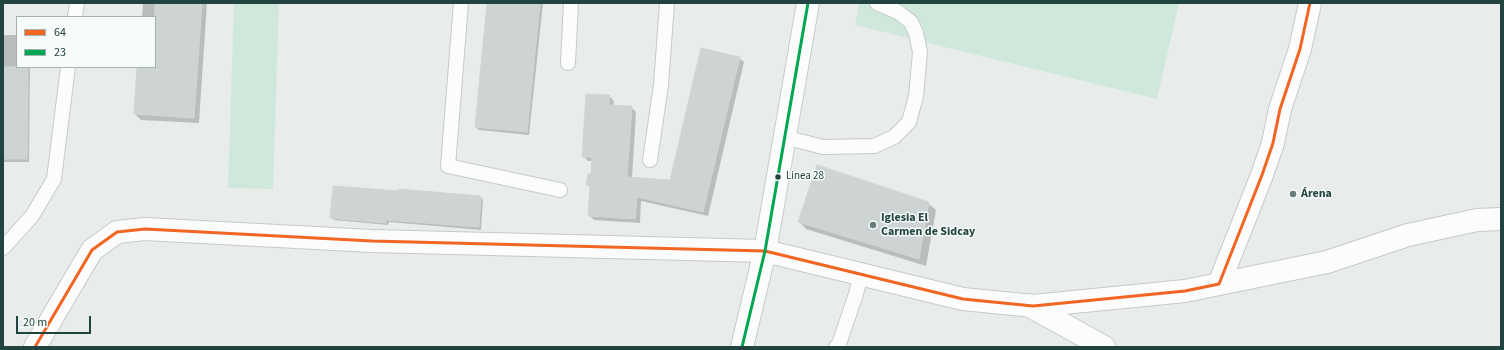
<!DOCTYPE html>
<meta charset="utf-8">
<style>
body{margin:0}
#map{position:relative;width:1504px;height:350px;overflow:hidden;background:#e8edec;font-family:"Source Sans 3",sans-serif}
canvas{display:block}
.frame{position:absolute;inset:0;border:4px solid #224440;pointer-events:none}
.legend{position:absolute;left:16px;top:16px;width:140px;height:52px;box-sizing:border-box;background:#f7fbfa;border:1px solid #a2b2b0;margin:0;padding:5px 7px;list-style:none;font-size:12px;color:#224440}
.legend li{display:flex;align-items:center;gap:8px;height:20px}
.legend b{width:20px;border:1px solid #a2b2b0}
.scale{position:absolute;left:16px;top:316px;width:75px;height:18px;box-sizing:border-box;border:2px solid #224440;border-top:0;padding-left:5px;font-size:12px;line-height:14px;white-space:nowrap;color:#224440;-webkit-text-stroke:3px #f7fbfa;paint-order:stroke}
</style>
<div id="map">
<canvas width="1504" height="350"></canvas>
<div class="frame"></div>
<ul class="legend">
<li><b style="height:5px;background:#f26522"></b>64</li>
<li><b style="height:5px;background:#00a651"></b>23</li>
</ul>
<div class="scale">20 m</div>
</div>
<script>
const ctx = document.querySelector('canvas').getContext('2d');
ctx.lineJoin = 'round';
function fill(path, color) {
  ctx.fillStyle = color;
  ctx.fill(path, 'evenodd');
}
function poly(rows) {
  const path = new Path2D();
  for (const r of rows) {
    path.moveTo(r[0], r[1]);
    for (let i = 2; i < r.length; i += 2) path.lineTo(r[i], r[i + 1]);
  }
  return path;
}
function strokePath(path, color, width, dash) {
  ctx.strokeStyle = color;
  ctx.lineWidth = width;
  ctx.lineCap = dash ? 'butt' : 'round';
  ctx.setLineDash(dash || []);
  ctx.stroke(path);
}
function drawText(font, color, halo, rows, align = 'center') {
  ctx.font = font + ' "Source Sans 3",sans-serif';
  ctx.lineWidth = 3;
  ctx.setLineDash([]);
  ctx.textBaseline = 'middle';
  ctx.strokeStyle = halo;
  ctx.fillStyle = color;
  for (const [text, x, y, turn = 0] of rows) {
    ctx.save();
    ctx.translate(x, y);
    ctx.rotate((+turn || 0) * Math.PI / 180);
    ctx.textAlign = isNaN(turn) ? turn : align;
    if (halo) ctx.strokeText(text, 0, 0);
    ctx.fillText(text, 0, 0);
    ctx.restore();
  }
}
fill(poly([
 [234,3,279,3,273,189,228,188],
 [859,3,1179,3,1157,99,855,25]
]), '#d0e7db');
fill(poly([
 [143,3,207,3,199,123,141,120,135,114,138,67,155,67,155,17,142,17],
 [488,3,543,3,529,135,479,130,476,127],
 [3,35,17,35,17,67,30,67,29,162,3,162],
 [739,58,744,62,708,216,641,201,640,223,594,220,589,215,591,188,588,185,592,175,593,161,588,161,583,156,609,96,614,101,613,107,631,107,636,112,632,178,671,181],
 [481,197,483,200,481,230,389,222,388,225,334,220,331,217],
 [928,203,936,210,926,266,806,229,799,221]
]), '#0003');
const building = poly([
 [155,3,202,3,194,118,134,114,137,67,155,67,155,3],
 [487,3,540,3,527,132,475,127,487,3],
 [701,48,740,57,703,212,637,197,635,219,588,216,590,186,586,185,588,174,591,174,592,157,582,157,586,94,610,95,609,105,632,106,627,177,670,180,701,48],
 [3,67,28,67,27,159,3,159,3,67],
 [817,165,929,202,919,259,798,222,817,165],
 [333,186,399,191,399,189,481,196,479,227,386,220,386,223,330,218,333,186]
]);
fill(building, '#ced4d3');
strokePath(building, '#d0d6d5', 1);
const lane = poly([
 [461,3,448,166,560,190],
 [75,17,77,3],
 [568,63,571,3],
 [784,137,823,147,874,146,894,137,909,122,916,96,920,52,916,33,911,22,898,12,877,3],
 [650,160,661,85,667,3],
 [3,248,32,216,54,179,68,67],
 [836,347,839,344,856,294,861,274]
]);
const street = poly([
 [1219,284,1327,262,1408,235,1477,220,1501,219],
 [1028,305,1104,347],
 [35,347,92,250,117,232,145,229,372,241,765,251,963,299,1033,306,1185,291,1219,284,1262,175,1273,143,1280,109,1300,49,1310,3]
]);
const secondary = poly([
 [742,347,765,251,808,3]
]);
strokePath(lane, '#c5cac9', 16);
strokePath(street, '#c5cac9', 24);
strokePath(secondary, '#c3cbc9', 24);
strokePath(lane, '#fcfcfc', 14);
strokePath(street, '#fcfcfc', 22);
strokePath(secondary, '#fcfcfc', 22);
strokePath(poly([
 [35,347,92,250,117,232,145,229,372,241,765,251,963,299,1033,306,1185,291,1219,284,1262,175,1273,143,1280,109,1300,49,1310,3]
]), '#f26522', 3);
strokePath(poly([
 [742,347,765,251,808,3]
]), '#00a651', 3);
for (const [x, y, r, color] of [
 [778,177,3.5,"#224440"],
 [1293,194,4,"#677f7c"],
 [873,225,4,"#677f7c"]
]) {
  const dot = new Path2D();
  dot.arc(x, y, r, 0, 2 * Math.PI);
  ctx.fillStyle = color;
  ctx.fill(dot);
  strokePath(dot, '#f7fbfa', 1.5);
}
drawText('11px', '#224440', '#f7fbfa', [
 ["Linea 28",786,177]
], 'left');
drawText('bold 12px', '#224440', '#f7fbfa', [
 ["Árena",1301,194],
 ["Iglesia El",881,218],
 ["Carmen de Sidcay",881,232]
], 'left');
</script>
